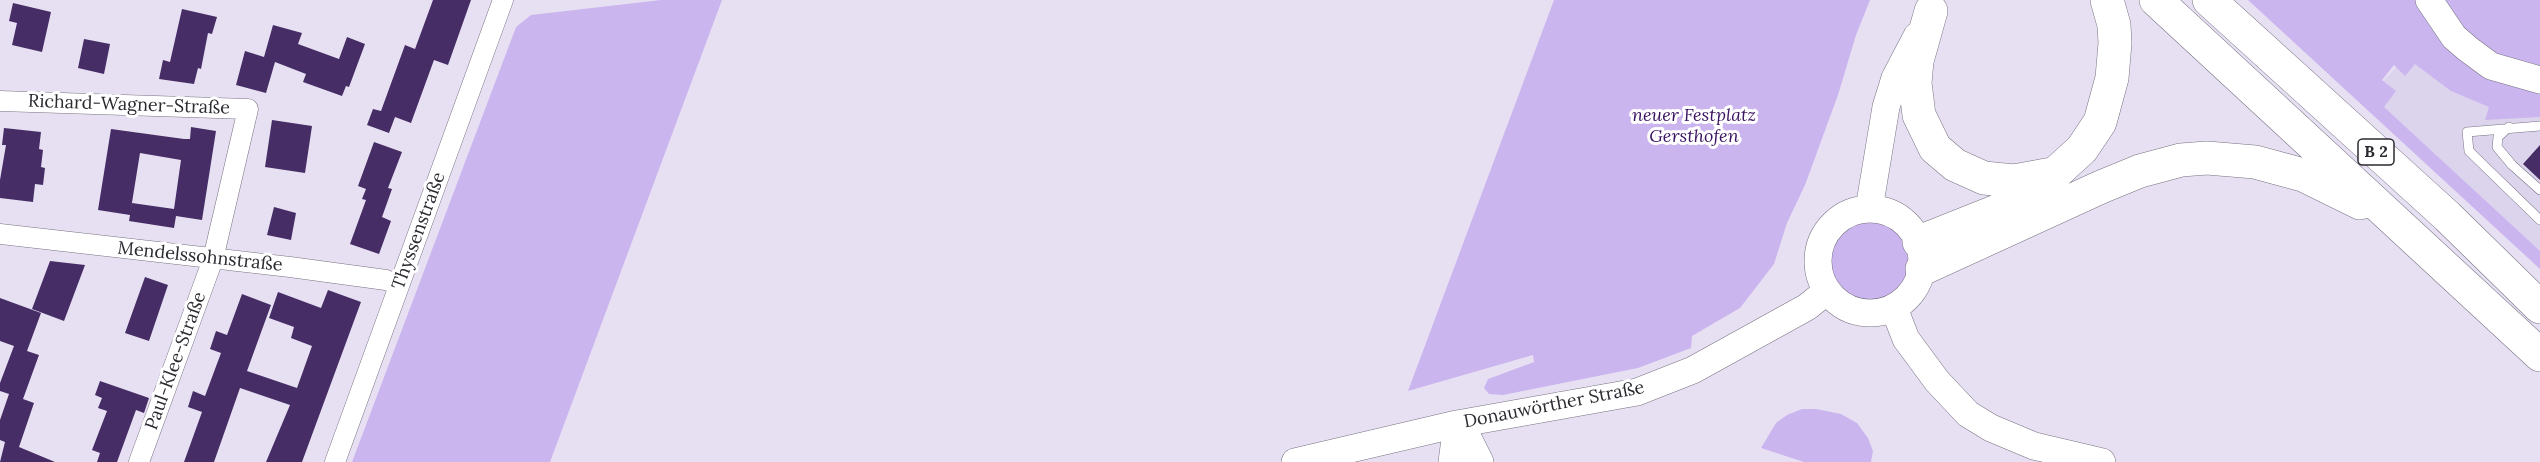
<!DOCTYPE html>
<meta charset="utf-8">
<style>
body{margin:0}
canvas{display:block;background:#e7e0f3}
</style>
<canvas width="2540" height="462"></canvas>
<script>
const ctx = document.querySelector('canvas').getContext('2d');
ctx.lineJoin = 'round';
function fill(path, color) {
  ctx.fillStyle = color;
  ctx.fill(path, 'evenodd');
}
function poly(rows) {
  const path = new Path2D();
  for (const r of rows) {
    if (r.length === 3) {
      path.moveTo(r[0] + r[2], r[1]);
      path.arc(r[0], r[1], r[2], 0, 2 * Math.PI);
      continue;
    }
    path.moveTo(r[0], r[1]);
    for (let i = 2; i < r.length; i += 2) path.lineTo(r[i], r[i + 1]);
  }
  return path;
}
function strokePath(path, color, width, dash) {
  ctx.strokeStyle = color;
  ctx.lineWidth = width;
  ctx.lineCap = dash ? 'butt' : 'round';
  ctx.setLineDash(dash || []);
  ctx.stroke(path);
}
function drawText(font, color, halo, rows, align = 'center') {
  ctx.font = font + ' Lora,serif';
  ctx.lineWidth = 6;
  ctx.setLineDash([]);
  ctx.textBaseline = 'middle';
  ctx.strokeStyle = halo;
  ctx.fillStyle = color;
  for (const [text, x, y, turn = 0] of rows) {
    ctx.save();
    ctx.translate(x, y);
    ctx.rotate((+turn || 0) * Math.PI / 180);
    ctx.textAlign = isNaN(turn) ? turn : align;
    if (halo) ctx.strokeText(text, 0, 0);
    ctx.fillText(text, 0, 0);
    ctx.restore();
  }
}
fill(poly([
 [2416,47,2540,109,2540,261,2362,103]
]), '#dcd4ed');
fill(poly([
 [661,0,722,0,550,462,352,462,516,27,531,15],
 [1554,0,1870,0,1856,35,1838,95,1805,185,1787,223,1774,264,1740,308,1692,336,1691,348,1638,368,1503,395,1489,394,1484,388,1488,379,1534,362,1533,355,1408,391],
 [2248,0,2417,0,2540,89,2540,117,2485,120,2489,107,2451,91,2415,64,2405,76,2394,65,2382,80,2396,91,2384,107,2540,251,2540,269],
 [2441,0,2540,0,2540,70,2498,57,2458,24],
 [1870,262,43],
 [1802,409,1816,409,1841,414,1857,423,1868,438,1873,451,1871,462,1804,462,1761,448,1776,423,1787,415]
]), '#cbb5ef');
fill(poly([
 [433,0,471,0,448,65,434,60,411,123,395,117,389,133,367,125,373,109,381,111,405,45,415,49],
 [13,3,51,12,42,52,12,45,17,23,9,21],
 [182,9,217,17,212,34,208,33,201,69,198,68,194,84,159,79,163,60,170,62],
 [273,25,302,33,298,44,339,59,347,37,365,44,349,87,346,86,342,96,303,82,306,74,275,62,266,93,236,85,245,51,264,57],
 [84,39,110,44,104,74,78,68],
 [272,120,312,126,305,173,265,167],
 [191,127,216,131,202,220,176,216,174,228,129,221,132,203,174,209,181,160,140,153,130,215,98,210,111,129,184,139,190,139],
 [4,128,41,132,39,149,43,150,41,167,45,168,43,185,35,184,33,202,0,198,0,180,6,145,2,145],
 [374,142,402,152,388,188,392,189,382,217,391,221,379,254,350,244,366,200,362,199,366,189,358,186],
 [2540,145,2540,180,2523,164],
 [274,207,296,213,291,240,267,235],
 [50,261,85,265,64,321,32,309],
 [145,277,168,285,149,341,125,333],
 [328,290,361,302,302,462,266,462,290,405,240,388,214,462,184,462,202,412,188,407,193,391,205,396,221,353,210,349,216,331,227,335,242,294,271,305,247,371,297,388,312,346,291,338,294,327,269,318,278,292,321,308],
 [0,298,41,313,27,351,39,355,23,399,34,403,19,447,55,462,0,462,5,442,0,440,0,420,9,394,0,391,0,383,14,346,0,341],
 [100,381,149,398,144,413,136,410,117,462,97,462,100,453,92,450,107,411,98,408,102,398,95,395]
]), '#462d65');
const lane = poly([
 [2540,126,2467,132,2469,151,2540,220],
 [2509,127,2498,137,2497,147,2512,165,2540,190]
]);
const street = poly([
 [0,101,248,109,213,259,139,462],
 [0,234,290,267,386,280,399,285],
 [335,462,503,0]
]);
const secondary = poly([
 [2429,0,2454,37,2468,49,2491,66,2540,80],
 [1870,261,52],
 [1869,209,1886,107,1895,78,1917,36],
 [1894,308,1906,339,1937,381,1968,414,1991,428,2034,446,2102,462],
 [1457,424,1470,442,1480,462],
 [1295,462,1457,424,1637,392,1693,370,1807,307,1827,291],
 [1452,462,1457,424]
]);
const highway = poly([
 [2156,0,2540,355],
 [2209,0,2447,216,2540,307],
 [1931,11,1917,61,1915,83,1919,115,1935,148,1955,165,1984,178,2014,181,2052,174],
 [1919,242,2017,203,2037,190,2082,149,2100,122,2112,78,2115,43,2114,25,2107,0],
 [1922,269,2101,187,2140,171,2181,160,2207,158,2255,162,2303,175,2360,203]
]);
strokePath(lane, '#787282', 10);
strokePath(street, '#787282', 21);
strokePath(secondary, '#787282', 28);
strokePath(highway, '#787282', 34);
strokePath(lane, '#fff', 9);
strokePath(street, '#fff', 20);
strokePath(secondary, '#fff', 27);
strokePath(highway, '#fff', 33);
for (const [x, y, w] of [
 [2376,152,36]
]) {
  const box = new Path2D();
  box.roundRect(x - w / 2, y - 13, w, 26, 4.5);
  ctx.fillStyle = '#fff';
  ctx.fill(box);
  strokePath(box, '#2c2930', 1.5);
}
drawText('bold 16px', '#2c2930', null, [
 ["B 2",2376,152]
]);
drawText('18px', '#2c2930', '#fff', [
 ["Richard-Wagner-Straße",129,105,2],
 ["Thyssenstraße",419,231,-70],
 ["Mendelssohnstraße",200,257,6],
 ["Paul-Klee-Straße",176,361,-70],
 ["Donauwörther Straße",1554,405,-11]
]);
drawText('italic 18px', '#3b1462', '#fff', [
 ["neuer Festplatz",1694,116],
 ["Gersthofen",1694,137]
]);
</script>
